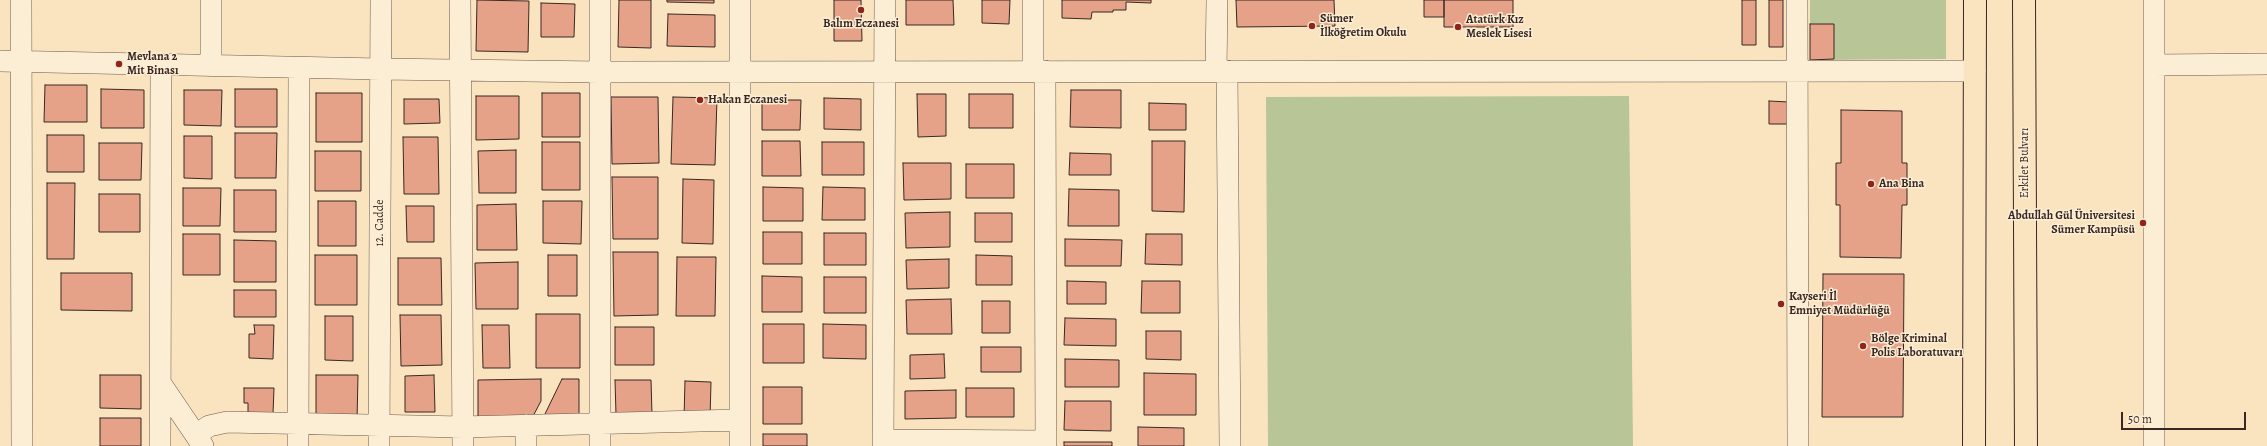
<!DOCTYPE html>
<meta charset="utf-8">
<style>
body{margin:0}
#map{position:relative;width:2267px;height:446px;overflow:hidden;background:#fae4bf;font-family:Alegreya,serif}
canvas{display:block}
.scale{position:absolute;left:2121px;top:412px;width:125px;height:18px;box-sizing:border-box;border:2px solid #392822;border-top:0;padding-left:5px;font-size:12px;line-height:14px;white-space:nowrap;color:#392822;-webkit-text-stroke:3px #fcedd5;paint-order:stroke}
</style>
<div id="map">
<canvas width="2267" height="446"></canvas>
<div class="scale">50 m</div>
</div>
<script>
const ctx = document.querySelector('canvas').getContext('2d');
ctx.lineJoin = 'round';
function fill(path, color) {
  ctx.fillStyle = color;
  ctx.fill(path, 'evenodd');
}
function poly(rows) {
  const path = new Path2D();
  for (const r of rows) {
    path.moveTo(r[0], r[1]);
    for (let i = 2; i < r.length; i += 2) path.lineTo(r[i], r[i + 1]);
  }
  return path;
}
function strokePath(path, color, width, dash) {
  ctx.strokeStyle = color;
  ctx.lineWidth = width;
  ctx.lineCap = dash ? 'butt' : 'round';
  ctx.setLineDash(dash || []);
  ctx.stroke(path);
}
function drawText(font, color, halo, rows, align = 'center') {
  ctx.font = font + ' Alegreya,serif';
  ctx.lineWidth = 3;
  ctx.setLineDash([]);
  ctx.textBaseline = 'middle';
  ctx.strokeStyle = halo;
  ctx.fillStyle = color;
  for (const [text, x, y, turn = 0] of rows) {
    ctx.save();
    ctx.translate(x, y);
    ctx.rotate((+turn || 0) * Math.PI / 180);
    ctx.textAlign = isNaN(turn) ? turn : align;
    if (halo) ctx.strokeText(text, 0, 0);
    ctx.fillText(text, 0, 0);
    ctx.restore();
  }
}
fill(poly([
 [1810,0,1946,0,1946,59,1810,60],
 [1629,96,1633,446,1268,446,1266,97]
]), '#b7c597');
const building = poly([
 [477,0,529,1,528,52,476,51,477,0],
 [619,0,651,0,651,48,618,47,619,0],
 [667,0,714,0,714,3,667,2,667,0],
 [834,0,861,0,862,41,834,41,834,0],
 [906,0,953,0,954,25,906,25,906,0],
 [982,0,1010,0,1009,24,982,23,982,0],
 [1062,0,1151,0,1151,3,1126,2,1126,10,1113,10,1113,12,1092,12,1091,19,1062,18,1062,0],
 [1236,0,1334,0,1335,26,1237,27,1236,0],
 [1424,0,1444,0,1444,17,1424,17,1424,0],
 [1444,0,1513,0,1513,27,1444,27,1444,0],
 [1742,0,1756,0,1756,45,1742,45,1742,0],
 [1769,0,1783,0,1783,47,1769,47,1769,0],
 [541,3,575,4,574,37,541,37,541,3],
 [668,14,715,15,715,47,667,46,668,14],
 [1810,24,1834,24,1834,59,1810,60,1810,24],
 [45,85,87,85,87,122,44,122,45,85],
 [101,89,144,90,144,128,101,128,101,89],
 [235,89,277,89,277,127,235,127,235,89],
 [184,90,222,90,221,126,184,125,184,90],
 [1071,90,1121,90,1121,128,1070,127,1071,90],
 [316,93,362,93,362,142,316,142,316,93],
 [542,93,580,93,580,137,542,137,542,93],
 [917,94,946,94,946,136,918,137,917,94],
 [969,94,1013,94,1013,128,969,128,969,94],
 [476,96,519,96,519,139,476,140,476,96],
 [611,97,658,97,659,163,612,164,611,97],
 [673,97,717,98,715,165,671,164,673,97],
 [824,98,861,99,861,130,824,129,824,98],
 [404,99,439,99,440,123,404,124,404,99],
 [762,100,801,100,800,130,762,130,762,100],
 [1769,101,1789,102,1789,124,1769,124,1769,101],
 [1149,103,1186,104,1186,130,1149,130,1149,103],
 [1841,110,1902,111,1902,163,1907,163,1907,205,1902,205,1901,258,1840,257,1840,205,1836,205,1836,163,1841,163,1841,110],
 [235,133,277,133,276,178,235,178,235,133],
 [47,135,84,135,84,172,47,172,47,135],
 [184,136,212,136,212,179,184,178,184,136],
 [403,137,438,137,439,194,404,194,403,137],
 [762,141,800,141,801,176,762,176,762,141],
 [1152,141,1185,141,1184,212,1152,211,1152,141],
 [542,142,580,142,580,190,542,190,542,142],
 [822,142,864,142,864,175,822,175,822,142],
 [99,143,142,143,141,180,99,180,99,143],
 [516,150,516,193,479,193,478,151,516,150],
 [315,151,361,151,361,191,315,191,315,151],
 [1070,153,1111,154,1111,175,1069,175,1070,153],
 [903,163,951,163,951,199,904,200,903,163],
 [966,164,1014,164,1014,198,966,198,966,164],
 [612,177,658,177,658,239,613,239,612,177],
 [683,179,714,180,713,244,682,243,683,179],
 [47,183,75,183,74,259,47,259,47,183],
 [763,187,803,188,803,221,763,221,763,187],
 [823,187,865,188,865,220,822,220,823,187],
 [183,188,221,188,220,226,183,226,183,188],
 [1069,189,1119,190,1119,226,1068,226,1069,189],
 [234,190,276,190,276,232,234,232,234,190],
 [99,194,140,194,140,232,99,232,99,194],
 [318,201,356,201,356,246,318,246,318,201],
 [543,201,582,201,581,244,543,243,543,201],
 [516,204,517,250,477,250,477,205,516,204],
 [406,206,434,206,434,242,407,242,406,206],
 [950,212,950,247,906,248,905,213,950,212],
 [975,213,1012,213,1012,242,975,242,975,213],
 [763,232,802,232,802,264,763,264,763,232],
 [824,233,866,233,866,265,824,265,824,233],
 [183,234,220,234,220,275,183,275,183,234],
 [1146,234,1182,234,1182,265,1145,264,1146,234],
 [1065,239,1122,240,1121,266,1065,266,1065,239],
 [234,240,276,241,276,282,234,282,234,240],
 [613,252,658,252,658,315,614,316,613,252],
 [315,255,357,255,357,305,315,305,315,255],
 [548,255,577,255,577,296,548,296,548,255],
 [976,255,1012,256,1012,285,976,285,976,255],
 [677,257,716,257,715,316,676,316,677,257],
 [398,258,441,258,442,305,398,305,398,258],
 [949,259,949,288,907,289,906,260,949,259],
 [518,262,518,309,476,309,475,263,518,262],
 [61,273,132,273,132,311,61,310,61,273],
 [1823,274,1904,274,1903,417,1822,417,1823,274],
 [762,276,802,277,802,312,762,312,762,276],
 [824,277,866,277,866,313,824,313,824,277],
 [1067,281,1106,282,1106,304,1067,304,1067,281],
 [1142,281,1180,281,1180,313,1141,313,1142,281],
 [234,290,276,290,276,317,234,317,234,290],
 [951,299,952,334,907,334,906,300,951,299],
 [982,301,1010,301,1010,333,982,333,982,301],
 [536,314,580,314,580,368,536,368,536,314],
 [400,315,441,315,442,365,401,366,400,315],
 [325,316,353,316,353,361,325,360,325,316],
 [1065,318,1116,319,1116,346,1064,345,1065,318],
 [763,324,804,324,804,363,763,363,763,324],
 [823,324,866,325,866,359,823,358,823,324],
 [254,325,274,325,273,359,249,358,249,334,255,334,254,325],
 [482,325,509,325,510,368,483,368,482,325],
 [615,327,654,327,654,365,615,365,615,327],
 [1146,331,1181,331,1181,360,1146,359,1146,331],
 [981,347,1021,347,1021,372,981,372,981,347],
 [944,354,945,378,910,379,910,355,944,354],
 [1065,359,1119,360,1119,387,1065,387,1065,359],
 [1144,373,1196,374,1196,415,1144,415,1144,373],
 [100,375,141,375,141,409,100,408,100,375],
 [316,375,358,375,357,422,316,421,316,375],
 [434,375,435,412,405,412,405,376,434,375],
 [541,379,541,401,531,420,478,420,478,380,541,379],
 [562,379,579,379,579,419,544,416,562,379],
 [615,380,651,380,652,414,616,415,615,380],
 [685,381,711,382,710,419,684,418,685,381],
 [763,387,802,387,802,424,763,424,763,387],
 [244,388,274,388,273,414,248,414,248,403,244,403,244,388],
 [966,388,1014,388,1014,417,966,417,966,388],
 [956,390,956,418,905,419,905,391,956,390],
 [1065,401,1111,401,1111,431,1064,430,1065,401],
 [100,418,141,418,141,446,100,446,100,418],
 [1138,427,1184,428,1184,446,1138,446,1138,427],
 [763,434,807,434,807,446,763,446,763,434],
 [1064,442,1112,442,1112,446,1064,446,1064,442]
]);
fill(building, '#e6a189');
strokePath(building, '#392822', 1);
const minor = poly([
 [21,0,22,446],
 [211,0,211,66],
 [460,0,463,446],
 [600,0,600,446],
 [740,0,740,446],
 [1797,0,1798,446],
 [2154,0,2154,446],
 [0,61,380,69,599,72,1975,71],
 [2154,65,2267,64],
 [1033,71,1033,0],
 [1045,71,1046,446],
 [1216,71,1217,0],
 [1227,71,1230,446],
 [161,384,203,446],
 [526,425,526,446],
 [196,435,209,426,227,422,462,427,740,420],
 [883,440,1046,441],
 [160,446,161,65],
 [298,446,299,68],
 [379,446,381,0],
 [883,446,885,0]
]);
const major = poly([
 [2024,0,2026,446],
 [1974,446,1975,0]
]);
strokePath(minor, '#695749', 22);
strokePath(major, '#392822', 24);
strokePath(minor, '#fcedd5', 21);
strokePath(major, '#fae4bf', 22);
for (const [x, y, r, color] of [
 [861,10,4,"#8f2418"],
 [1312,26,4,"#8f2418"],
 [1458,27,4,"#8f2418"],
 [119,64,4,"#8f2418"],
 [700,100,4,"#8f2418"],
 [1871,184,4,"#8f2418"],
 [2143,223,4,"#8f2418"],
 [1781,304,4,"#8f2418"],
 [1863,346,4,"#8f2418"]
]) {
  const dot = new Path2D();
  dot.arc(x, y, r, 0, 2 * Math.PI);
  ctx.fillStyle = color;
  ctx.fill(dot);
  strokePath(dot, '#fcedd5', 1.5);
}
drawText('bold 12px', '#392822', '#fcedd5', [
 ["Sümer",1320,19],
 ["İlköğretim Okulu",1320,33],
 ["Atatürk Kız",1466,20],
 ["Meslek Lisesi",1466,34],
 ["Balım Eczanesi",861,24,"center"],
 ["Mevlana 2",127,57],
 ["Mit Binası",127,71],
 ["Hakan Eczanesi",708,100],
 ["Ana Bina",1879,184],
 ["Abdullah Gül Üniversitesi",2135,216,"right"],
 ["Sümer Kampüsü",2135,230,"right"],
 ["Kayseri İl",1789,297],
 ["Emniyet Müdürlüğü",1789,311],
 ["Bölge Kriminal",1871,339],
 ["Polis Laboratuvarı",1871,353]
], 'left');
drawText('12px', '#392822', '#fcedd5', [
 ["Erkilet Bulvarı",2025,163,-90],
 ["12. Cadde",380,223,-90]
]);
</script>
